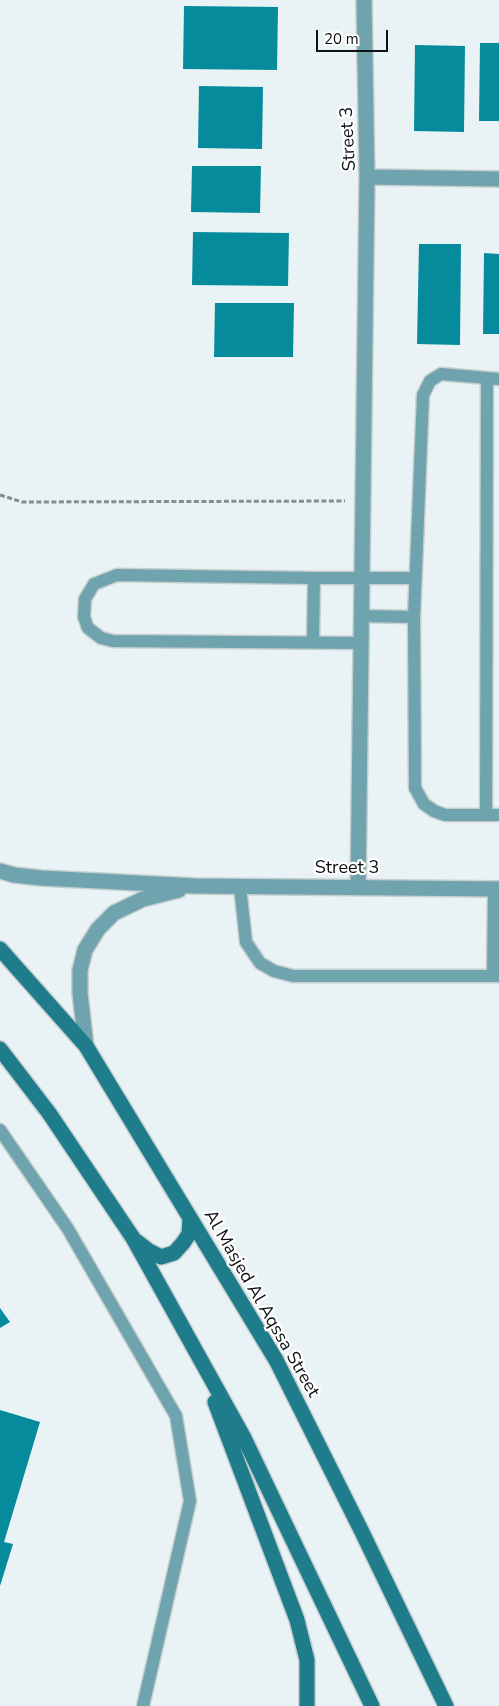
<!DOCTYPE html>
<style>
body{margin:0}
#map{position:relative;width:499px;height:1706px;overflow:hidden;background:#e9f2f4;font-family:"Nunito Sans",sans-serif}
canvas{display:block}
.scale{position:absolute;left:316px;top:30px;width:72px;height:22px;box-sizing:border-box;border:2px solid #0e1112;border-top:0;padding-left:6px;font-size:15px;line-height:18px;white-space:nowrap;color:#0e1112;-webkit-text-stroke:4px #fff;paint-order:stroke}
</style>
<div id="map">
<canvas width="499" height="1706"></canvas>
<div class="scale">20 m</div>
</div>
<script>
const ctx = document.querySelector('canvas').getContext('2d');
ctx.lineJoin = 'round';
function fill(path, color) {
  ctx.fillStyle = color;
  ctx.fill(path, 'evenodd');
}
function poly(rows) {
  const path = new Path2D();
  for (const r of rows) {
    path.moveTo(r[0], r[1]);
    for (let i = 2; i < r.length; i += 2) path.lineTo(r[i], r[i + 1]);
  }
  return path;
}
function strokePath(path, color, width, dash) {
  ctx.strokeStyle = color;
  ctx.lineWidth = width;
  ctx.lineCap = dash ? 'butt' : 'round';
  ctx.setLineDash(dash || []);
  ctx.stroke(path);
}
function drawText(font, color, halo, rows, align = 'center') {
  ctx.font = font + ' "Nunito Sans",sans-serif';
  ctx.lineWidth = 4.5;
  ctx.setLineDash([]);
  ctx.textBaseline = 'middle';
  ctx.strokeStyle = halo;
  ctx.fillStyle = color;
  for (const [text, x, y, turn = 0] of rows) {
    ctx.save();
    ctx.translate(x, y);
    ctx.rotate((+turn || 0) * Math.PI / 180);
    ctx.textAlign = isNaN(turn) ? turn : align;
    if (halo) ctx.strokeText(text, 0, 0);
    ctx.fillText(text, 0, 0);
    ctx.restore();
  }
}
fill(poly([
 [184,6,278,7,277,70,183,69],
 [480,43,499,43,499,121,479,121],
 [415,45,465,46,464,132,414,131],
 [199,86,263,87,262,149,198,148],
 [192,166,261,166,260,213,191,212],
 [193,232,289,233,288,286,192,285],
 [419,244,461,244,460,345,417,344],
 [484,253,499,254,499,334,483,334],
 [215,303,294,303,293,357,214,357],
 [0,1308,10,1322,0,1328],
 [0,1410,40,1422,4,1542,13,1544,0,1586]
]), '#058b9c');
const lane = poly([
 [499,379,441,374,430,381,423,395,414,617,415,788,424,804,434,811,445,815,499,815],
 [361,616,414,617],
 [313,642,314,578],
 [361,643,113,641,101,638,88,628,84,617,85,599,94,584,117,575,314,578,415,578],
 [486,815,487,378],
 [240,887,246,942,260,963,274,971,293,976,499,976],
 [493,976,494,889],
 [0,1130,68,1229,176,1416,190,1501,143,1706]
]);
const street = poly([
 [367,177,499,179],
 [0,871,14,875,41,878,195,886,499,889],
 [358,888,367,177,364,0],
 [86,1046,80,993,80,970,85,950,98,929,114,913,143,899,179,890]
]);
const secondary = poly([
 [0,949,86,1046,276,1360,361,1530,446,1706],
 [0,1049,49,1113,133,1238,244,1438,372,1706],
 [136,1241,149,1251,161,1257,174,1253,183,1243,189,1234,190,1219],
 [215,1402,297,1620,307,1660,307,1706]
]);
strokePath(lane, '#c6ced0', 15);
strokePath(street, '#c6ced0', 18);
strokePath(secondary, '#c6ced0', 18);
strokePath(poly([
 [0,495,22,502,345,501]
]), '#868c8e', 3, [5, 2.5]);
strokePath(lane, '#6fa3ad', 12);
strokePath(street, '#6fa3ad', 15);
strokePath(secondary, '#1f7d8b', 15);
drawText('18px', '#0e1112', '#fff', [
 ["Street 3",349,139,-93],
 ["Street 3",347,869],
 ["Al Masjed Al Aqssa Street",261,1304,60]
]);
</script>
